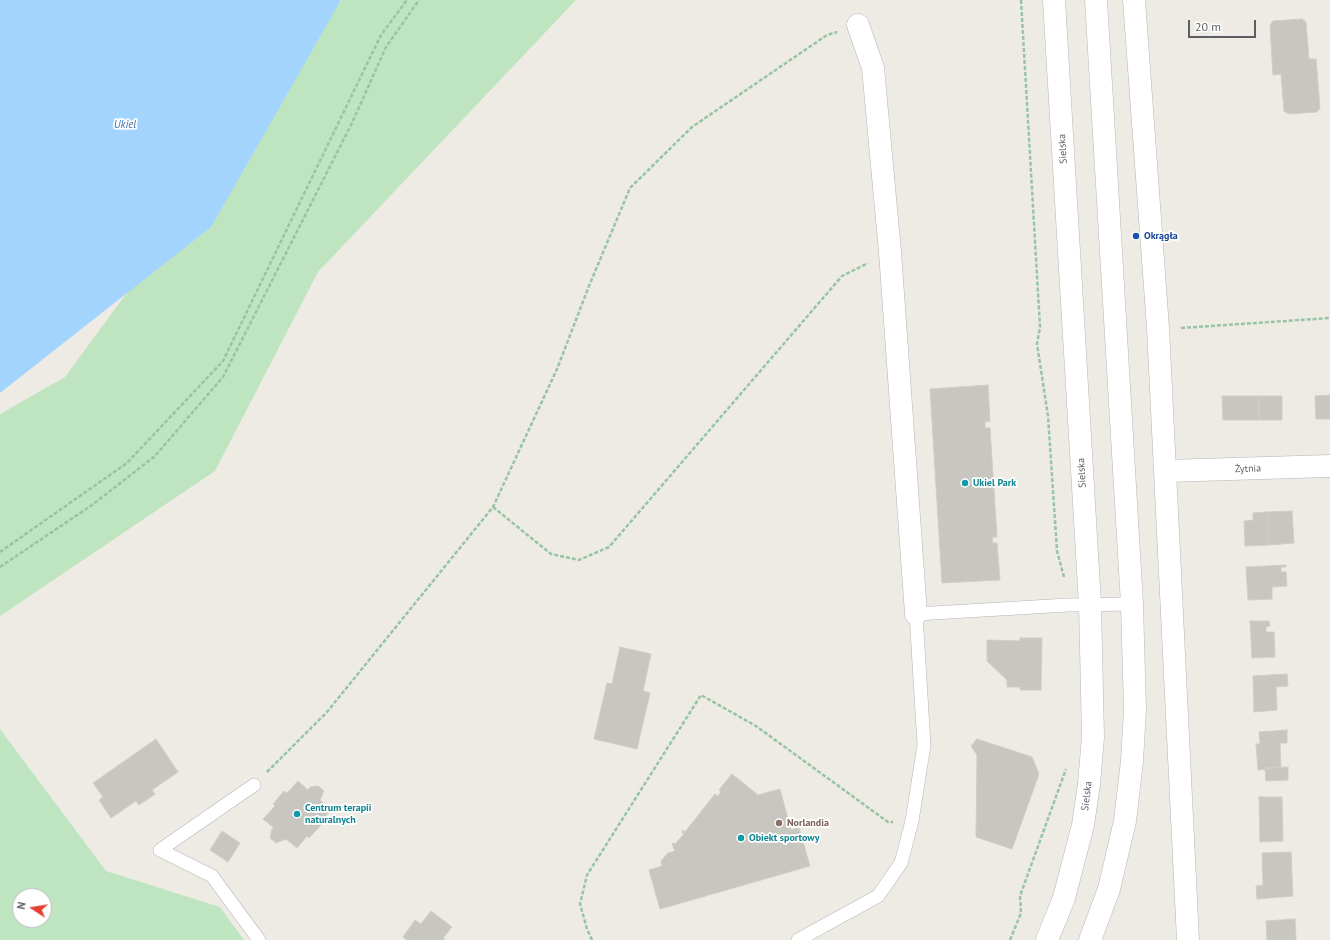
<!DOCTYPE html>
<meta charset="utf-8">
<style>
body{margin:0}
#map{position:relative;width:1330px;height:940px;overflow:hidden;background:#edebe3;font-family:"PT Sans",sans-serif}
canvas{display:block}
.north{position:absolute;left:12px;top:888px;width:40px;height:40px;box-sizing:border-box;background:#fff;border:1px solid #bdbfc1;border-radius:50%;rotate:282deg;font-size:11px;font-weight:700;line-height:16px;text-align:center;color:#5b5e63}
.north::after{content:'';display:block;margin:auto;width:14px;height:18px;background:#e64130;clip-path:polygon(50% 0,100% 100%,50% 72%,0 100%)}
.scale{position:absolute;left:1188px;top:20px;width:68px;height:18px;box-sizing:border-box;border:2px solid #5b5e63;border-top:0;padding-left:5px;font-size:12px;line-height:14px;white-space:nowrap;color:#5b5e63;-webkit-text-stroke:3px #fff;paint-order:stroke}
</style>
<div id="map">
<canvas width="1330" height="940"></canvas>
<div class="north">N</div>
<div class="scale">20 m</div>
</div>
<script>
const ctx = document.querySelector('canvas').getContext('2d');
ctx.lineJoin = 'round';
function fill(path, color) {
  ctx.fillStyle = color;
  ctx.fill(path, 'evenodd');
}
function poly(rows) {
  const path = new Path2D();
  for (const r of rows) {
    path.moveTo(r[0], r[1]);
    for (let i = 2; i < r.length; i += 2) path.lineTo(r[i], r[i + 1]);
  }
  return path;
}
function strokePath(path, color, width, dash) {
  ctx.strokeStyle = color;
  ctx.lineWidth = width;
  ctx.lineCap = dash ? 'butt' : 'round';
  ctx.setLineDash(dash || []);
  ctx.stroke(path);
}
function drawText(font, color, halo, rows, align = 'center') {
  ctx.font = font + ' "PT Sans",sans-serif';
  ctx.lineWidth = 3.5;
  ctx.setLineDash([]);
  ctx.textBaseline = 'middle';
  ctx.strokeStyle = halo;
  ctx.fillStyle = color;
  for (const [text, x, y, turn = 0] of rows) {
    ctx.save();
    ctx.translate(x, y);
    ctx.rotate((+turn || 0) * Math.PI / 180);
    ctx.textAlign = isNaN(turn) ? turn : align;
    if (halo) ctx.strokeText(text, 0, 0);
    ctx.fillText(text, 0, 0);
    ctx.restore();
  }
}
fill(poly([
 [342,0,576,0,318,272,215,471,0,616,0,414,65,377],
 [0,729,106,871,220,907,244,940,0,940],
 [20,896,44,896,44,920,20,920]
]), '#bfe5c0');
fill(poly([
 [0,0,341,0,211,227,0,393]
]), '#a3d4fd');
const building = poly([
 [1302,19,1306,22,1309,59,1316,59,1320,108,1317,112,1289,114,1284,111,1281,74,1273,75,1270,25,1273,21,1302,19],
 [988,385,990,421,985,422,985,428,990,428,997,537,992,537,993,543,997,543,1000,580,942,583,930,389,988,385],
 [1330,395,1330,419,1316,419,1315,396,1330,395],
 [1222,396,1259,396,1259,420,1223,420,1222,396],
 [1259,396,1282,396,1282,420,1259,420,1259,396],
 [1292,511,1294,543,1269,545,1267,512,1292,511],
 [1267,512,1269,545,1245,546,1244,521,1253,520,1253,513,1267,512],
 [1286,565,1286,567,1281,567,1281,572,1286,572,1287,586,1272,587,1272,599,1248,600,1246,567,1286,565],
 [1250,621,1269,621,1270,626,1266,627,1266,632,1274,632,1275,657,1252,658,1250,621],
 [1020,638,1042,638,1041,690,1020,690,1020,687,1007,687,1007,680,987,661,987,640,1020,641,1020,638],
 [620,647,651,654,643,691,650,693,637,749,594,739,607,683,612,684,620,647],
 [1287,674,1288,686,1276,687,1277,710,1254,712,1253,676,1287,674],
 [1287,730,1287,743,1280,743,1281,767,1258,770,1256,744,1260,744,1259,732,1287,730],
 [156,739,178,772,152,790,155,794,139,805,136,801,111,818,99,800,103,797,93,783,156,739],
 [977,739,1032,757,1039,774,1012,849,976,837,977,755,971,746,977,739],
 [1288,767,1288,780,1266,781,1265,768,1288,767],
 [732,774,758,795,780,789,791,830,799,828,810,866,660,909,649,870,662,866,661,861,668,853,675,851,672,844,673,843,675,844,684,834,682,832,683,830,685,832,715,794,718,796,721,792,719,790,732,774],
 [298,781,308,790,310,787,318,786,324,791,320,800,331,810,320,822,322,824,309,838,307,836,297,848,286,839,276,843,270,838,272,829,274,828,263,819,275,806,273,804,284,791,287,793,298,781],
 [1259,797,1282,797,1283,841,1260,842,1259,797],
 [222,831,240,843,228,862,210,850,222,831],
 [1291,852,1293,896,1257,899,1256,886,1263,885,1262,853,1291,852],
 [431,911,452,927,443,938,445,940,407,940,403,937,415,920,421,924,431,911],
 [1295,919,1296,940,1267,940,1266,921,1295,919]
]);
fill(building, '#c8c6c0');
strokePath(building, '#d2cdc1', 1);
const service = poly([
 [254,785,160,850,212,876,259,940],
 [798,940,878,896,901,863,912,821,924,745,916,614,1068,605,1132,604]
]);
const minor = poly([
 [1134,0,1158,328,1188,940],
 [858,25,873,68,890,252,916,614],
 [1166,471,1330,466]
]);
const secondary = poly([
 [1047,940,1064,898,1083,825,1089,784,1093,737,1090,604,1054,0],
 [1090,940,1109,889,1125,821,1132,761,1135,710,1132,604,1096,0]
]);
strokePath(service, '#b3b5ba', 14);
strokePath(minor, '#b3b5ba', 23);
strokePath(secondary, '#b4b7bd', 23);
strokePath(poly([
 [1021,0,1040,327,1037,344,1048,416,1057,551,1064,577],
 [1181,328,1330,318],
 [493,507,551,554,579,560,609,547,842,276,868,263],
 [0,552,127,463,223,361,381,35,407,0],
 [0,567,92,505,155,456,223,377,352,123,386,47,419,0],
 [267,772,327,712,493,507,557,369,589,286,630,188,692,127,827,35,837,32],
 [592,940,587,929,580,904,587,875,701,695,756,726,888,822,893,822],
 [1010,940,1021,913,1020,896,1066,769]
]), '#97c4a5', 2.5, [4, 2]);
strokePath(service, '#fff', 13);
strokePath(minor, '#fff', 22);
strokePath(secondary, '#fff', 22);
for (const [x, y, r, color] of [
 [1136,236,4,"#1a4fb4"],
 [965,483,4,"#0f9aa8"],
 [297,814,4,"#0f9aa8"],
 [779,823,4,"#8d6e63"],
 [741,838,4,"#0f9aa8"]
]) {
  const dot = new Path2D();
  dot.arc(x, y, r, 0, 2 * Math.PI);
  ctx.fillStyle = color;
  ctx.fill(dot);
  strokePath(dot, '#fff', 1.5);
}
drawText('10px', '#5b5e63', '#fff', [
 ["Sielska",1063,149,-93],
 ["Żytnia",1248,469,-2],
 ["Sielska",1082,473,-93],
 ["Sielska",1087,796,-83]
]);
drawText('bold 10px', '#164399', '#fff', [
 ["Okrągła",1144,236]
], 'left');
drawText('bold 10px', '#0d838f', '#fff', [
 ["Ukiel Park",973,483],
 ["Centrum terapii",305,808],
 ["naturalnych",305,820],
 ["Obiekt sportowy",749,838]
], 'left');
drawText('bold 10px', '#785e54', '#fff', [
 ["Norlandia",787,823]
], 'left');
drawText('italic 11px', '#4074af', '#fff', [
 ["Ukiel",125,125]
]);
</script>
